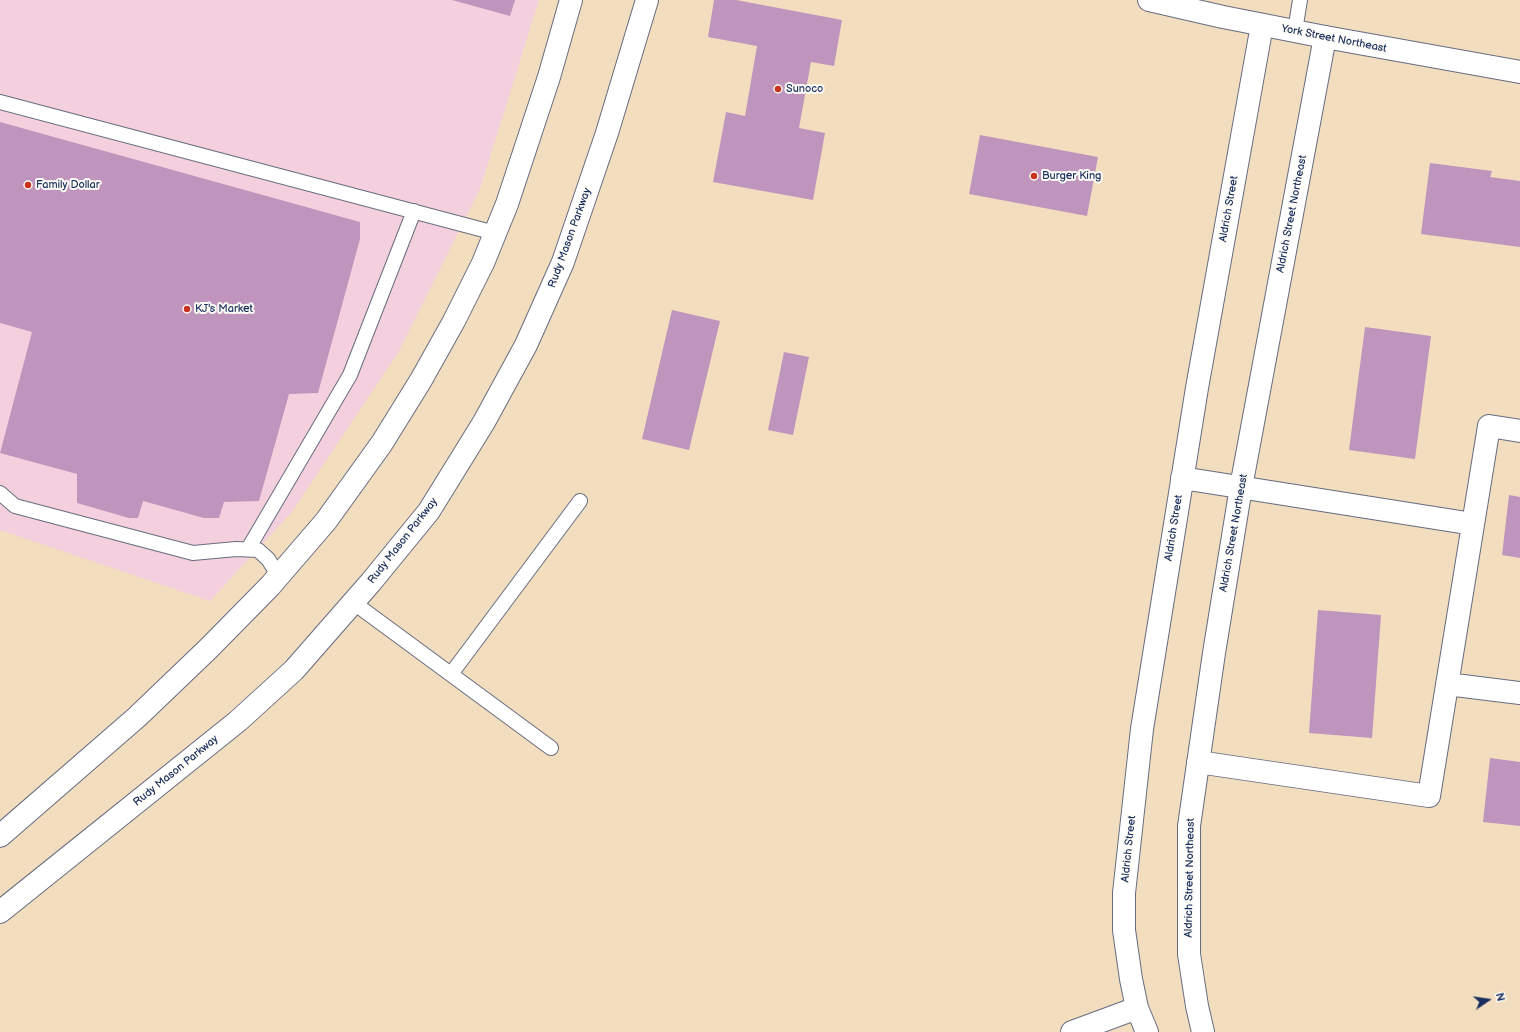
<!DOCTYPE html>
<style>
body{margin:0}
#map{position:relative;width:1520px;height:1032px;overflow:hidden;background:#f2ddbf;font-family:"Balsamiq Sans",sans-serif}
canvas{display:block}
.north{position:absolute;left:1468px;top:980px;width:40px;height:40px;-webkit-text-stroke:3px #fdfcf7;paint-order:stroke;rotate:77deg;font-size:11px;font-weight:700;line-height:16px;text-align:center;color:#1b2f5e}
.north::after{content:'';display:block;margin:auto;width:14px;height:18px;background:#1b2f5e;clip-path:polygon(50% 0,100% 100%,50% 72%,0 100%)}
</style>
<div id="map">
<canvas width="1520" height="1032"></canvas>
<div class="north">N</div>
</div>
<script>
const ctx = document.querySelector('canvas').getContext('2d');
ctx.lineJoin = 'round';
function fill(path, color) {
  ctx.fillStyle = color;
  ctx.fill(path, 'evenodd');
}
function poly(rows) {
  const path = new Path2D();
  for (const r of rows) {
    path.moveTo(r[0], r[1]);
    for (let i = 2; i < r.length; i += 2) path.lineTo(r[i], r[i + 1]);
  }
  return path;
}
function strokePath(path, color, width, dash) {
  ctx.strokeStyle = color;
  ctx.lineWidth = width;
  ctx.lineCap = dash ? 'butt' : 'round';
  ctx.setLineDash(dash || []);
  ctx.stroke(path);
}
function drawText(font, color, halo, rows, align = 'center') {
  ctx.font = font + ' "Balsamiq Sans",sans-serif';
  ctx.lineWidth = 4;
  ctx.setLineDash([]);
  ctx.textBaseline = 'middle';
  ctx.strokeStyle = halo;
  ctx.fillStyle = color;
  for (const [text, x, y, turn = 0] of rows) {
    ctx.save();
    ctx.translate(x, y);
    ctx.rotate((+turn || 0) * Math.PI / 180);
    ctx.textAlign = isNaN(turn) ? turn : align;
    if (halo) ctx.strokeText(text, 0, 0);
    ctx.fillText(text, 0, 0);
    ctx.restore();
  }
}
fill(poly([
 [0,0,539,0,480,189,399,351,291,513,210,601,0,530]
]), '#f4cfde');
fill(poly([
 [452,0,515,0,510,16],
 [714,0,736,0,842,20,834,66,811,62,799,128,825,133,813,200,713,182,726,112,745,116,757,46,708,37],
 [0,122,360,222,360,239,318,393,289,394,259,501,224,502,219,518,204,518,143,501,138,518,129,518,77,503,77,474,0,453,32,332,0,323],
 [980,135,1098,157,1087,216,969,194],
 [1430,163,1492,171,1490,177,1520,181,1520,247,1421,234],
 [672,310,720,321,689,450,642,439],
 [1365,327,1431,336,1415,459,1349,450],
 [784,352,809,357,793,435,768,430],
 [1509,495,1520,497,1520,558,1502,555],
 [1318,610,1381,615,1372,738,1309,733],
 [1490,758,1520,762,1520,826,1483,822]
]), '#bf95bd');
const service = poly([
 [1295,31,1300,0],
 [0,102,495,233],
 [0,493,15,506,193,553,236,549,258,550,268,559,278,575],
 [248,549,350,375,414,211],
 [354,603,551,748],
 [451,674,580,501]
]);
const minor = poly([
 [1182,478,1473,524],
 [1447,684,1520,693],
 [1198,762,1429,796,1489,426,1520,431],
 [1072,1032,1137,1008],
 [1147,1032,1137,1008,1131,979,1124,930,1124,893,1142,729,1197,388,1262,25],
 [1203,1032,1197,1006,1189,954,1189,826,1214,653,1241,487,1325,37]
]);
const primary = poly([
 [0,836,137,717,208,649,270,586,326,521,382,443,421,380,454,321,483,263,507,204,549,77,571,0],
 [0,912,238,721,294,670,371,582,429,511,484,422,526,345,563,262,607,133,647,0]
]);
const trunk = poly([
 [1149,0,1223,17,1325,37,1520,72]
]);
strokePath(service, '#666c80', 16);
strokePath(minor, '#666c80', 24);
strokePath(primary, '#666c80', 24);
strokePath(trunk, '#666c80', 24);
strokePath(service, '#fff', 14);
strokePath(minor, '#fff', 22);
strokePath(primary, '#fff', 22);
strokePath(trunk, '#fff', 22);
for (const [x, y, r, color] of [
 [778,89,4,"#c8321e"],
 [1034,176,4,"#c8321e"],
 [28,185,4,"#c8321e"],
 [187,309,4,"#c8321e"]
]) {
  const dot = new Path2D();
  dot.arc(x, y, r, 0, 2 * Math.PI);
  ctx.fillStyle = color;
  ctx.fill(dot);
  strokePath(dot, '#fdfcf7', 1.5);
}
drawText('11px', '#1b2f5e', '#fdfcf7', [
 ["York Street Northeast",1334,39,11],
 ["Aldrich Street",1229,209,-80],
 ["Aldrich Street Northeast",1292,214,-79],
 ["Rudy Mason Parkway",570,238,-70],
 ["Aldrich Street",1174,528,-81],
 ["Aldrich Street Northeast",1234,533,-80],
 ["Rudy Mason Parkway",403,541,-52],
 ["Rudy Mason Parkway",176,771,-39],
 ["Aldrich Street",1129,849,-84],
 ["Aldrich Street Northeast",1190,878,-89]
]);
drawText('11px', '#1b2f5e', '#fdfcf7', [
 ["Sunoco",786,89],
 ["Burger King",1042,176],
 ["Family Dollar",36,185],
 ["KJ's Market",195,309]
], 'left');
</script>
